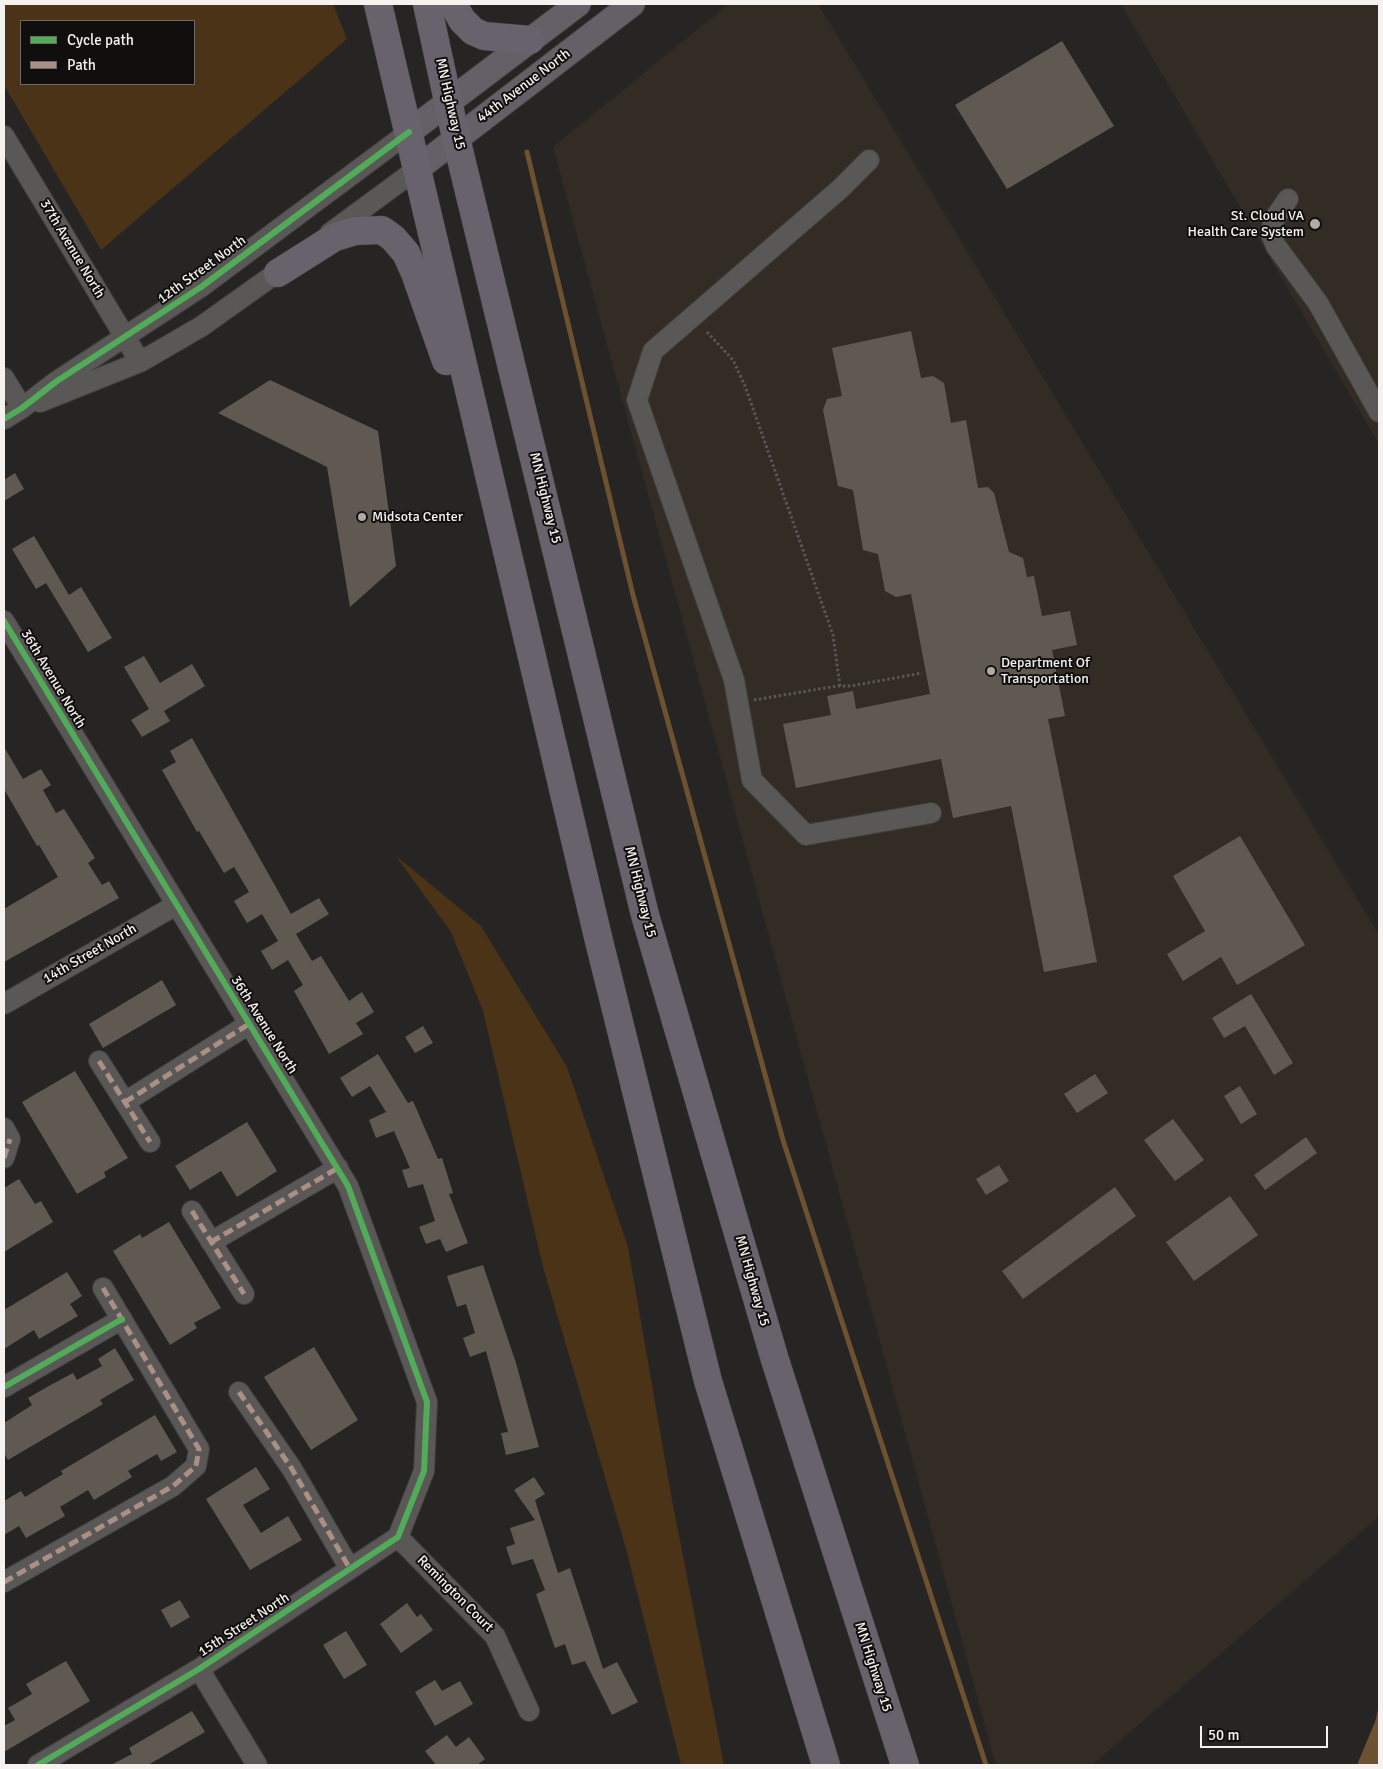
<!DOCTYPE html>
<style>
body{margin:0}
#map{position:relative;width:1383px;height:1769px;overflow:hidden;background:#272523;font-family:Signika,sans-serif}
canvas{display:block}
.frame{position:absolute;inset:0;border:5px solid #f5f2f0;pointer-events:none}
.legend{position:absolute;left:20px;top:20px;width:175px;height:65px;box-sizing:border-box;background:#100f0d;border:1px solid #6c6a68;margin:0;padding:6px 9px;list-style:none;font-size:15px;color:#f5f2f0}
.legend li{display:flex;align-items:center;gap:10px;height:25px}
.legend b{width:25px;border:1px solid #6c6a68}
.scale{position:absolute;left:1200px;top:1726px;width:128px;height:22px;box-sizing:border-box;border:2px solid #f5f2f0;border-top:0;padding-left:6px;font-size:15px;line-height:18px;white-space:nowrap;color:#f5f2f0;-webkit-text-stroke:4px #100f0d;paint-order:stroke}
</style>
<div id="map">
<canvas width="1383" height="1769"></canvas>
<div class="frame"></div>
<ul class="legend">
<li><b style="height:6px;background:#51ab58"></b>Cycle path</li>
<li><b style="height:6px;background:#ac8f84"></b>Path</li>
</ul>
<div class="scale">50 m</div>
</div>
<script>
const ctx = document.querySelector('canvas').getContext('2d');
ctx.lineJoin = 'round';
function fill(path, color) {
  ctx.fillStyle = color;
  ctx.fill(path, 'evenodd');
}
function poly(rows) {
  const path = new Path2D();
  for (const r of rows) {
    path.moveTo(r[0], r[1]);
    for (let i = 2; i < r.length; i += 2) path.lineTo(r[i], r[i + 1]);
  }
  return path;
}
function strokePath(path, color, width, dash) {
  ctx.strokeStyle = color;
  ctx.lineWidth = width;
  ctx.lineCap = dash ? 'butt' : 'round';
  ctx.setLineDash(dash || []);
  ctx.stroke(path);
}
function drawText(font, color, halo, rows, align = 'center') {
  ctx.font = font + ' Signika,sans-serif';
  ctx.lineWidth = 4;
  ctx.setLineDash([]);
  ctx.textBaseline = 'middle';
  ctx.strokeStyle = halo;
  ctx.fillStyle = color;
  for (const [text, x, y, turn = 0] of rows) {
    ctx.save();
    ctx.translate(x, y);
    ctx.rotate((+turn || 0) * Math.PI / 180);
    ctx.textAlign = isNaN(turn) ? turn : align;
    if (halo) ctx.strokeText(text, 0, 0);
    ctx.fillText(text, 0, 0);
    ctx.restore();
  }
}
fill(poly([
 [729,4,818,4,1379,935,1379,1512,1375,1520,1092,1765,996,1765,553,147],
 [1121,4,1379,4,1379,444]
]), '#332c25');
fill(poly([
 [4,4,333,4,347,39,101,250,4,85],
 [21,21,194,21,194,84,21,84],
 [395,855,481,926,567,1067,628,1247,672,1500,724,1765,681,1765,625,1545,543,1267,483,1011,451,932]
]), '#4a3317');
fill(poly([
 [1379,1706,1379,1765,1357,1765,1375,1722]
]), '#6d5231');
strokePath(poly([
 [527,152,633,595,783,1140,986,1765]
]), '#6d5231', 5);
fill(poly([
 [1062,41,1114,126,1007,189,955,105],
 [911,331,921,378,933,376,944,383,951,423,966,420,978,488,988,487,994,493,1009,552,1023,558,1027,577,1034,576,1042,616,1070,611,1077,645,1052,650,1065,716,1048,719,1097,962,1044,972,1011,806,953,818,941,759,796,788,783,724,831,715,827,696,853,691,856,709,930,694,911,594,896,597,885,591,878,554,863,550,853,490,838,486,823,410,827,399,842,396,832,348],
 [270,380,378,431,396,566,350,607,327,467,218,413],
 [15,473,24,489,4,501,4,480],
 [34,536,69,595,81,587,112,638,88,652,46,583,36,589,12,549],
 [144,656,160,683,192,664,205,686,164,711,170,721,142,737,131,720,149,709,124,667],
 [192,738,291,914,319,898,329,914,296,934,312,961,321,956,349,1001,362,992,374,1012,356,1023,363,1034,329,1054,294,991,303,985,288,960,272,970,261,951,278,941,262,914,247,923,234,901,249,892,234,867,224,873,199,831,197,832,162,770,176,762,170,751],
 [4,747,23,779,41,769,51,785,43,790,56,813,64,809,95,858,88,863,102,885,109,881,119,898,4,962,4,909,58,877,39,845,37,846,4,789],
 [1240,836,1305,945,1237,985,1221,957,1183,981,1167,954,1205,931,1173,876],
 [162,980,176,1005,103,1048,89,1024],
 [1251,994,1293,1063,1274,1075,1245,1026,1224,1038,1212,1018],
 [423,1026,433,1043,415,1053,405,1037],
 [378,1054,408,1103,413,1101,438,1159,442,1158,453,1193,449,1194,468,1243,446,1252,440,1239,426,1244,419,1227,435,1221,423,1184,408,1188,402,1170,410,1168,394,1131,376,1138,369,1120,386,1112,370,1086,352,1097,340,1078],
 [75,1071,128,1158,104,1172,106,1177,77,1194,22,1102],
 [1095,1074,1108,1093,1077,1113,1064,1094],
 [1240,1086,1257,1114,1241,1124,1224,1096],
 [1173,1119,1204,1160,1175,1181,1144,1140],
 [247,1122,277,1171,237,1197,221,1171,190,1190,175,1166],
 [1306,1137,1317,1153,1265,1190,1254,1175],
 [999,1165,1009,1181,986,1195,976,1179],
 [19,1179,35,1204,41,1201,53,1222,4,1252,4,1188],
 [1115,1187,1136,1216,1023,1299,1002,1271],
 [1230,1196,1258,1235,1194,1281,1166,1242],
 [169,1222,221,1308,194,1323,197,1328,170,1345,113,1251,140,1234,142,1238],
 [483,1265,516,1363,539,1447,506,1455,501,1433,508,1432,486,1351,470,1357,463,1338,475,1333,466,1304,457,1307,447,1276],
 [67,1272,82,1296,70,1304,78,1316,39,1339,34,1330,4,1349,4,1310],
 [314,1347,358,1420,311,1450,264,1377],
 [115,1348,134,1380,100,1400,103,1404,8,1460,4,1453,4,1423,32,1405,28,1398,47,1387,73,1373,77,1380,102,1366,98,1359],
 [155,1415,177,1452,161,1461,157,1454,128,1471,132,1477,94,1500,88,1490,60,1507,65,1516,26,1538,19,1526,4,1535,4,1501,21,1491,25,1497,63,1474,61,1471],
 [256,1467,270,1489,243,1505,261,1533,288,1516,302,1540,250,1570,206,1499],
 [534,1477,545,1494,535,1500,558,1573,570,1568,603,1669,617,1662,638,1702,612,1715,585,1661,572,1665,565,1644,555,1648,536,1594,545,1590,533,1559,512,1565,506,1547,515,1544,510,1528,535,1520,514,1490],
 [180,1600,190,1617,171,1628,161,1610],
 [407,1603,417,1617,421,1614,433,1630,401,1653,380,1624],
 [346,1631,367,1665,344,1679,323,1645],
 [66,1661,90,1701,4,1752,4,1726,15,1720,8,1708,32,1694,26,1684],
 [435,1680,442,1691,460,1681,473,1704,435,1726,415,1692],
 [192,1711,205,1732,148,1765,111,1765,132,1754,129,1748],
 [447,1735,456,1747,469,1737,485,1759,477,1765,436,1765,425,1751]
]), '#605951');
const minor = poly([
 [4,136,140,362],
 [869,160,840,189,653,351,637,400,734,680,752,780,806,835,931,813],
 [1288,199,1273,221,1271,234,1276,246,1318,303,1379,412],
 [330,233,417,169],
 [4,378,22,408],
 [40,402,140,362,202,326,289,264],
 [4,419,22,408,57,381,201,287,409,132],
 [4,621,348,1186,427,1402,424,1471,398,1537,199,1669,38,1765],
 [4,1004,176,905],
 [99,1061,150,1142],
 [125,1102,249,1024],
 [4,1128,10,1139,4,1158],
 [192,1211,244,1294],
 [211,1242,338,1168],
 [4,1387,122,1319],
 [239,1392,292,1469,350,1569],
 [398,1537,495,1636,529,1711],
 [4,1582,173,1486,196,1466,199,1449,103,1288],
 [199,1669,257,1765]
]);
const major = poly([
 [409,132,578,4],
 [417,169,632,4]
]);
const highway = poly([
 [378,4,598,937,708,1381,826,1765],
 [427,4,456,138,645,915,775,1360,905,1765],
 [453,4,462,20,473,31,484,36,530,40],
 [278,273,335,237,355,231,382,230,393,238,406,253,415,273,446,361]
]);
strokePath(minor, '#413f3e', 22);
strokePath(major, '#413f3e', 27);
strokePath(highway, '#413f3e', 29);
strokePath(poly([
 [707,332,733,360,745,386,833,635,840,686],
 [754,700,837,686,851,686,922,673]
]), '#585756', 3, [2.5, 2.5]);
strokePath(minor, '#595856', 20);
strokePath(major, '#646067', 25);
strokePath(highway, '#67626c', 28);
strokePath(poly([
 [99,1061,150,1142],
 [125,1102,249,1024],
 [4,1158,10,1139],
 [192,1211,244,1294],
 [211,1242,338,1168],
 [239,1392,292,1469,350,1569],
 [4,1582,173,1486,196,1466,199,1449,103,1288]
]), '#ac8f84', 5, [10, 5]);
strokePath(poly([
 [4,419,22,408,57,381,201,287,409,132],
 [4,621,348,1186,427,1402,424,1471,398,1537,199,1669,38,1765],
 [4,1387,122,1319]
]), '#51ab58', 6);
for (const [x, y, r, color] of [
 [1315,224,6,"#adaaa8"],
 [362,517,5,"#adaaa8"],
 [991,671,5,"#adaaa8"]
]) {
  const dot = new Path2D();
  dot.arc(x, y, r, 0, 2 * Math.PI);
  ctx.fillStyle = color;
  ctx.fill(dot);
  strokePath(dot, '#100f0d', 2);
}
drawText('14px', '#f5f2f0', '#100f0d', [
 ["44th Avenue North",524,86,-37],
 ["MN Highway 15",450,104,77],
 ["37th Avenue North",72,249,59],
 ["12th Street North",202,270,-36],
 ["MN Highway 15",545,498,76],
 ["36th Avenue North",53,679,59],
 ["MN Highway 15",640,892,76],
 ["14th Street North",90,954,-30],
 ["36th Avenue North",264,1025,58],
 ["MN Highway 15",752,1281,74],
 ["Remington Court",455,1594,45],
 ["15th Street North",244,1625,-33],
 ["MN Highway 15",873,1667,72]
]);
drawText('14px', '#f5f2f0', '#100f0d', [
 ["St. Cloud VA",1304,216,"right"],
 ["Health Care System",1304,232,"right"],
 ["Midsota Center",372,517],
 ["Department Of",1001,663],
 ["Transportation",1001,679]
], 'left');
</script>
